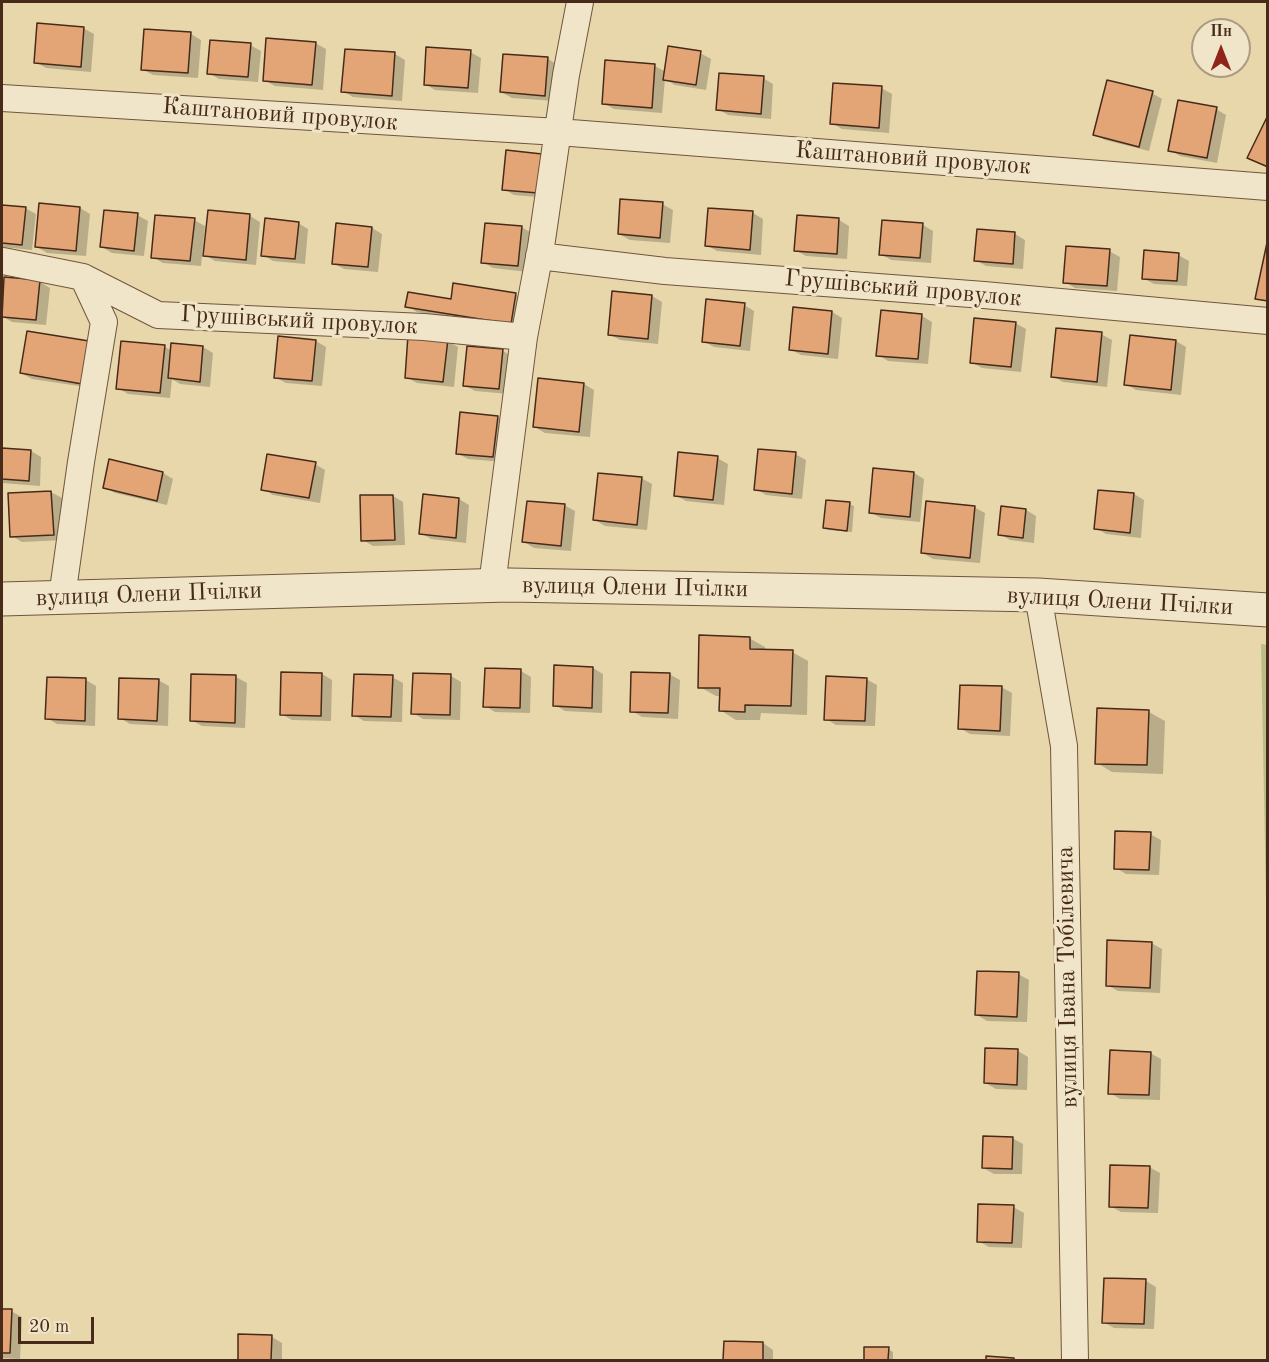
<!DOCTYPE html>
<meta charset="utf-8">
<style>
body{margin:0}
#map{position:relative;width:1269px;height:1362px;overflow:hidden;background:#e8d7aa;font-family:"Old Standard TT",serif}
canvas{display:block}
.frame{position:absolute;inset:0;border:3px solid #472a1a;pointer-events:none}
.north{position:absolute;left:1191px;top:18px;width:60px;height:60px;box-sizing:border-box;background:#f0e5c8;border:2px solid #ac9a82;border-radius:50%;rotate:0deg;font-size:16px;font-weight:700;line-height:24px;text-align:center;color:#472a1a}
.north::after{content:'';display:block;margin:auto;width:21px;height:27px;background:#8f2418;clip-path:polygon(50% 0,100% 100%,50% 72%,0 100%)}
.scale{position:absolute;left:18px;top:1317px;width:76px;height:27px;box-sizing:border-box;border:3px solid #472a1a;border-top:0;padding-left:8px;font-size:18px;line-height:21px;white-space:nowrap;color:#472a1a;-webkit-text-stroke:4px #f0e5c8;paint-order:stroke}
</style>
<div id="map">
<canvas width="1269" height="1362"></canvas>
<div class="frame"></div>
<div class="north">Пн</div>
<div class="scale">20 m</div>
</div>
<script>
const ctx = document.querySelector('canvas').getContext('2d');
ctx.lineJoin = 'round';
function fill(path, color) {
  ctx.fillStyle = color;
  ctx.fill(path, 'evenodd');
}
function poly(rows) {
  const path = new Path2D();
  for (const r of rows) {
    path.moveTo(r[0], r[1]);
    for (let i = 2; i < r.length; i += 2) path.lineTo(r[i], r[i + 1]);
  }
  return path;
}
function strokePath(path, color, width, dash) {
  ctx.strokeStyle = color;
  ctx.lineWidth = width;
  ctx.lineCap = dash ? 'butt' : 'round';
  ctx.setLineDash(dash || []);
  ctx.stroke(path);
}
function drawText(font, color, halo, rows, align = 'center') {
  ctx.font = font + ' "Old Standard TT",serif';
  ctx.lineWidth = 6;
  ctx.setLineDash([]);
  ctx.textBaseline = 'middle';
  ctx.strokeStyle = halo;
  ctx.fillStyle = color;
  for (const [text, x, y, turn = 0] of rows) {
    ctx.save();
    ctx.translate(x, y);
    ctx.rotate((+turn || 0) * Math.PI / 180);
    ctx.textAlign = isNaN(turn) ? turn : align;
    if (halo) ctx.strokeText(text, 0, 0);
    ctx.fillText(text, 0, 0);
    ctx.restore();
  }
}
fill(poly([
 [1261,644,1268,645,1267,899,1266,899]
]), '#babd86');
fill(poly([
 [83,28,94,34,91,72,46,68,35,62],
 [145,30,191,34,201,40,198,78,153,75,142,69],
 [315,43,326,49,323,90,275,86,264,80],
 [250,45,261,51,258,82,219,79,209,73],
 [346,50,395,54,405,60,402,101,353,97,343,91],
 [470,52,481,58,478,93,435,90,425,84],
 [700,53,711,59,706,90,675,85,665,79,662,113,614,109,603,103,655,66,666,72],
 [548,59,558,65,555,101,512,98,501,92],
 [763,78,773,84,771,119,728,115,718,109],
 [881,88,892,94,889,133,842,129,832,123],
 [1152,93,1162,99,1149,151,1105,140,1094,134],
 [1216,109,1226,115,1217,163,1180,156,1170,150],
 [507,152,548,198,514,195,504,189],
 [662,204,673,210,670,243,630,240,619,234],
 [2,206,25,208,36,214,32,250,2,247],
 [80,208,90,214,86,256,47,253,37,247],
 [209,212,250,216,260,222,256,265,215,261,205,255],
 [753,213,763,219,761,255,717,251,706,245],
 [137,215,148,221,144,256,112,253,102,247],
 [194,220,205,226,201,266,163,263,153,257],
 [839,220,849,226,847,259,806,256,795,250],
 [298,223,308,229,305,264,273,261,263,255],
 [923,225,933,231,931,263,891,260,881,254],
 [521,227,532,233,528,272,493,268,483,262],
 [372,228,382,234,378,272,344,269,333,263],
 [1015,234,1025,240,1023,269,986,266,976,260],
 [1109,251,1120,257,1117,291,1075,288,1065,282],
 [1178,255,1189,261,1187,286,1154,284,1143,278],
 [40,282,50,288,46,325,12,322,2,316],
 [515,294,525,300,521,328,417,312,407,306],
 [652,296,662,302,658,344,620,340,609,334],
 [744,305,754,311,750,351,714,347,703,341],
 [832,312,842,318,838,359,801,355,790,349],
 [922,316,932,322,928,364,888,361,878,355],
 [1015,323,1026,329,1021,372,982,368,971,362],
 [1101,334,1112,340,1107,387,1063,382,1053,376],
 [316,341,326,347,322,386,286,383,275,377],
 [447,341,458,347,454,387,417,383,406,377],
 [1176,341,1186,347,1181,395,1136,390,1126,384],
 [165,347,172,351,203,347,213,353,210,387,180,384,172,379,170,398,128,394,118,388],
 [98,348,92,388,32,379,21,373],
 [503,351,513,357,509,394,475,391,464,385],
 [584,384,594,390,590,437,545,433,535,427],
 [497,417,508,423,504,462,468,459,457,453],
 [2,449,31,451,41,457,40,486,2,483],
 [795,454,806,460,802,499,766,495,756,489],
 [717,458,728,464,724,505,686,501,675,495],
 [315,464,325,470,320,503,273,495,263,489],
 [163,473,173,479,167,505,115,493,104,487],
 [914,473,924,479,920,522,881,518,870,512],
 [641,478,652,484,647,530,605,526,595,520],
 [1100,491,1134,494,1144,500,1141,538,1106,534,1096,528],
 [51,492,62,498,64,540,22,542,12,536,9,495],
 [393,496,403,502,405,545,373,546,363,540],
 [425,496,459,499,469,505,466,543,431,539,421,533],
 [849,504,854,506,852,532,829,530,824,527],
 [564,505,575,511,571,551,534,548,524,542],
 [974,507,985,513,980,563,933,559,923,553],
 [1026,510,1036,516,1034,543,1010,540,1000,534],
 [749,638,765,647,765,651,792,652,808,661,807,715,761,713,760,720,736,720,720,710,721,696,716,696,700,687],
 [593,668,603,674,602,713,565,711,555,705],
 [521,671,531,677,530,713,495,712,485,706],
 [322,674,332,680,331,721,292,720,281,714],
 [669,674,680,680,678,719,642,717,632,711],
 [193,675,236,677,247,683,245,728,202,726,191,720],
 [451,676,461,682,460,720,423,719,413,713],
 [392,677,403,683,402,722,364,721,354,715],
 [866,679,877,685,875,726,836,725,826,719],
 [86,680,96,686,95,726,57,724,47,718],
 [158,680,169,686,168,726,130,724,120,718],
 [1001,687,1012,693,1010,736,970,734,960,728],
 [1098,710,1149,712,1165,721,1163,774,1112,772,1097,763],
 [1150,834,1161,840,1159,875,1126,874,1116,868],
 [1151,943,1162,949,1160,993,1118,991,1107,985],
 [1018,974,1029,980,1027,1022,987,1021,977,1015],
 [1018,1051,1028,1057,1027,1090,996,1089,985,1083],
 [1150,1053,1161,1059,1160,1100,1120,1099,1110,1093],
 [1012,1138,1023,1144,1022,1174,994,1174,983,1168],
 [1149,1167,1160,1173,1158,1213,1121,1212,1110,1206],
 [1013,1207,1024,1213,1022,1248,989,1247,978,1241],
 [1146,1281,1156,1287,1154,1329,1114,1328,1103,1322],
 [2,1310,11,1311,22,1317,20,1359,2,1358],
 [240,1336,272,1337,282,1343,282,1360,239,1360],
 [725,1342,763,1343,773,1350,773,1360,724,1360],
 [866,1348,888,1349,893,1352,893,1360,865,1360]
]), '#0003');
const building = poly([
 [37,23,84,27,81,67,34,63,37,23],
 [144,29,191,32,188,73,141,70,144,29],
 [266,38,316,42,312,85,263,81,266,38],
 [210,40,251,43,248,77,207,74,210,40],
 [668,46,701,51,696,85,663,80,668,46],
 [426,47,471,50,468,88,424,85,426,47],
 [345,49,395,52,392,96,341,92,345,49],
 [503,54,548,57,545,96,500,92,503,54],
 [605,60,655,64,652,108,602,104,605,60],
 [719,73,764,76,761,114,716,110,719,73],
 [1107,80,1153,91,1139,147,1093,135,1107,80],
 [833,83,882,86,879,128,830,124,833,83],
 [1178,100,1217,107,1207,158,1168,151,1178,100],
 [1268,115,1268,167,1247,158,1268,115],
 [506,150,542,154,538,193,502,190,506,150],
 [620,199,663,202,660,238,618,234,620,199],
 [39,203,80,207,76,251,35,247,39,203],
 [2,205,26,207,22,245,2,243,2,205],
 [708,208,753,211,750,250,705,246,708,208],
 [104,210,138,213,134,251,100,247,104,210],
 [208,210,250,214,246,260,203,256,208,210],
 [155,215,195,218,190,261,151,258,155,215],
 [797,215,839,218,837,254,794,251,797,215],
 [265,218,299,222,295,259,261,256,265,218],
 [882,220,923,223,920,258,879,255,882,220],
 [336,223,372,227,368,267,332,264,336,223],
 [485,223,522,226,518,266,481,263,485,223],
 [977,229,1015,232,1013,264,974,261,977,229],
 [1268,238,1268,301,1255,299,1268,238],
 [1066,246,1110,249,1107,286,1063,283,1066,246],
 [1144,250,1179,253,1177,281,1142,279,1144,250],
 [4,277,40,280,36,320,2,317,4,277],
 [453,283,516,293,511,324,405,307,408,292,451,299,453,283],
 [612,291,652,295,648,339,608,335,612,291],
 [706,299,745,303,740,346,702,342,706,299],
 [793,307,832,311,828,354,789,350,793,307],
 [881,310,922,314,918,359,876,356,881,310],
 [974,318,1016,322,1011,367,970,363,974,318],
 [1056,328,1102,332,1097,382,1051,377,1056,328],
 [27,331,89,341,82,384,20,373,27,331],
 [408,335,448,339,443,382,405,378,408,335],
 [1130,335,1176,340,1171,390,1124,385,1130,335],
 [278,336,316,340,312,381,274,378,278,336],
 [121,341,165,345,160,393,116,389,121,341],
 [171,343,203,346,200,382,168,378,171,343],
 [467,346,503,349,499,389,463,386,467,346],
 [538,378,584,383,579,432,533,427,538,378],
 [460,412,498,416,493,457,456,454,460,412],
 [2,448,31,450,29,481,2,479,2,448],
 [758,449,796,452,792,494,754,490,758,449],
 [678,452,718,456,713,500,674,496,678,452],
 [267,454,316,462,309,498,261,490,267,454],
 [109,459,163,472,157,501,103,488,109,459],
 [873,468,914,472,910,517,869,513,873,468],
 [598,473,642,477,637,525,593,520,598,473],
 [1098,490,1134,493,1130,533,1094,529,1098,490],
 [51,491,54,535,10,537,8,493,51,491],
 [423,494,459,498,456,538,419,534,423,494],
 [360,495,393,495,395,540,361,541,360,495],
 [826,500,850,502,847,531,823,528,826,500],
 [527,501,565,504,561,546,522,542,527,501],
 [926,501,975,506,970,558,921,553,926,501],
 [1001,506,1026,509,1023,538,998,535,1001,506],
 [699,635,750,637,750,649,793,650,791,706,745,705,745,712,719,711,720,688,698,688,699,635],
 [554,665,593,667,592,708,553,706,554,665],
 [485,668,521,669,520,708,483,707,485,668],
 [281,672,322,673,321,716,280,715,281,672],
 [631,672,670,673,668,713,630,712,631,672],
 [413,673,451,674,450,715,411,714,413,673],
 [191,674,236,675,235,723,190,721,191,674],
 [354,674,393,675,391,717,352,716,354,674],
 [826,676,867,678,865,721,824,720,826,676],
 [47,677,86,678,85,721,45,719,47,677],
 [119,678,159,679,157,721,118,719,119,678],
 [960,685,1002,686,1000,731,958,729,960,685],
 [1097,708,1149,710,1147,765,1095,764,1097,708],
 [1115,831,1151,832,1149,870,1114,869,1115,831],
 [1107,940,1152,942,1150,988,1106,986,1107,940],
 [977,971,1019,972,1017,1017,975,1015,977,971],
 [985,1048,1018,1049,1017,1085,984,1083,985,1048],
 [1110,1050,1151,1052,1149,1095,1108,1094,1110,1050],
 [983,1136,1013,1137,1012,1169,982,1168,983,1136],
 [1110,1165,1150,1166,1148,1208,1109,1207,1110,1165],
 [978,1204,1014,1205,1012,1243,977,1242,978,1204],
 [1104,1278,1146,1279,1144,1324,1102,1323,1104,1278],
 [2,1309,12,1309,10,1353,2,1353,2,1309],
 [238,1334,272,1335,271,1360,238,1360,238,1334],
 [724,1341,763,1342,763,1360,723,1360,724,1341],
 [864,1347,889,1347,888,1360,864,1360,864,1347],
 [986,1356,1014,1358,1014,1360,986,1360,986,1356]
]);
fill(building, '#e3a576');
strokePath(building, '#472a1a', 1.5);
const minor = poly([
 [2,98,558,132,1268,187],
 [539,256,665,271,984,295,1268,321],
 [3,261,83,277,158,315,424,327,524,337],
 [492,585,524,337,541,247,566,75,580,2],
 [1038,595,1064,746,1075,1360],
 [62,597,81,462,104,322,83,277]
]);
const tertiary = poly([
 [2,599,509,585,1038,595,1268,610]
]);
strokePath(minor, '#6f553e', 28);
strokePath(tertiary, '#6f553e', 35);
strokePath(minor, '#f0e5c8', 26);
strokePath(tertiary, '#f0e5c8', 33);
drawText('24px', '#472a1a', '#f0e5c8', [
 ["Каштановий провулок",280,115,4],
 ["Каштановий провулок",913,159,4],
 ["Грушівський провулок",903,289,5],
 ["Грушівський провулок",299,321,3],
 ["вулиця Олени Пчілки",635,588,1],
 ["вулиця Олени Пчілки",149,595,-2],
 ["вулиця Олени Пчілки",1120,602,3],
 ["вулиця Івана Тобілевича",1068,977,-91]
]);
</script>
